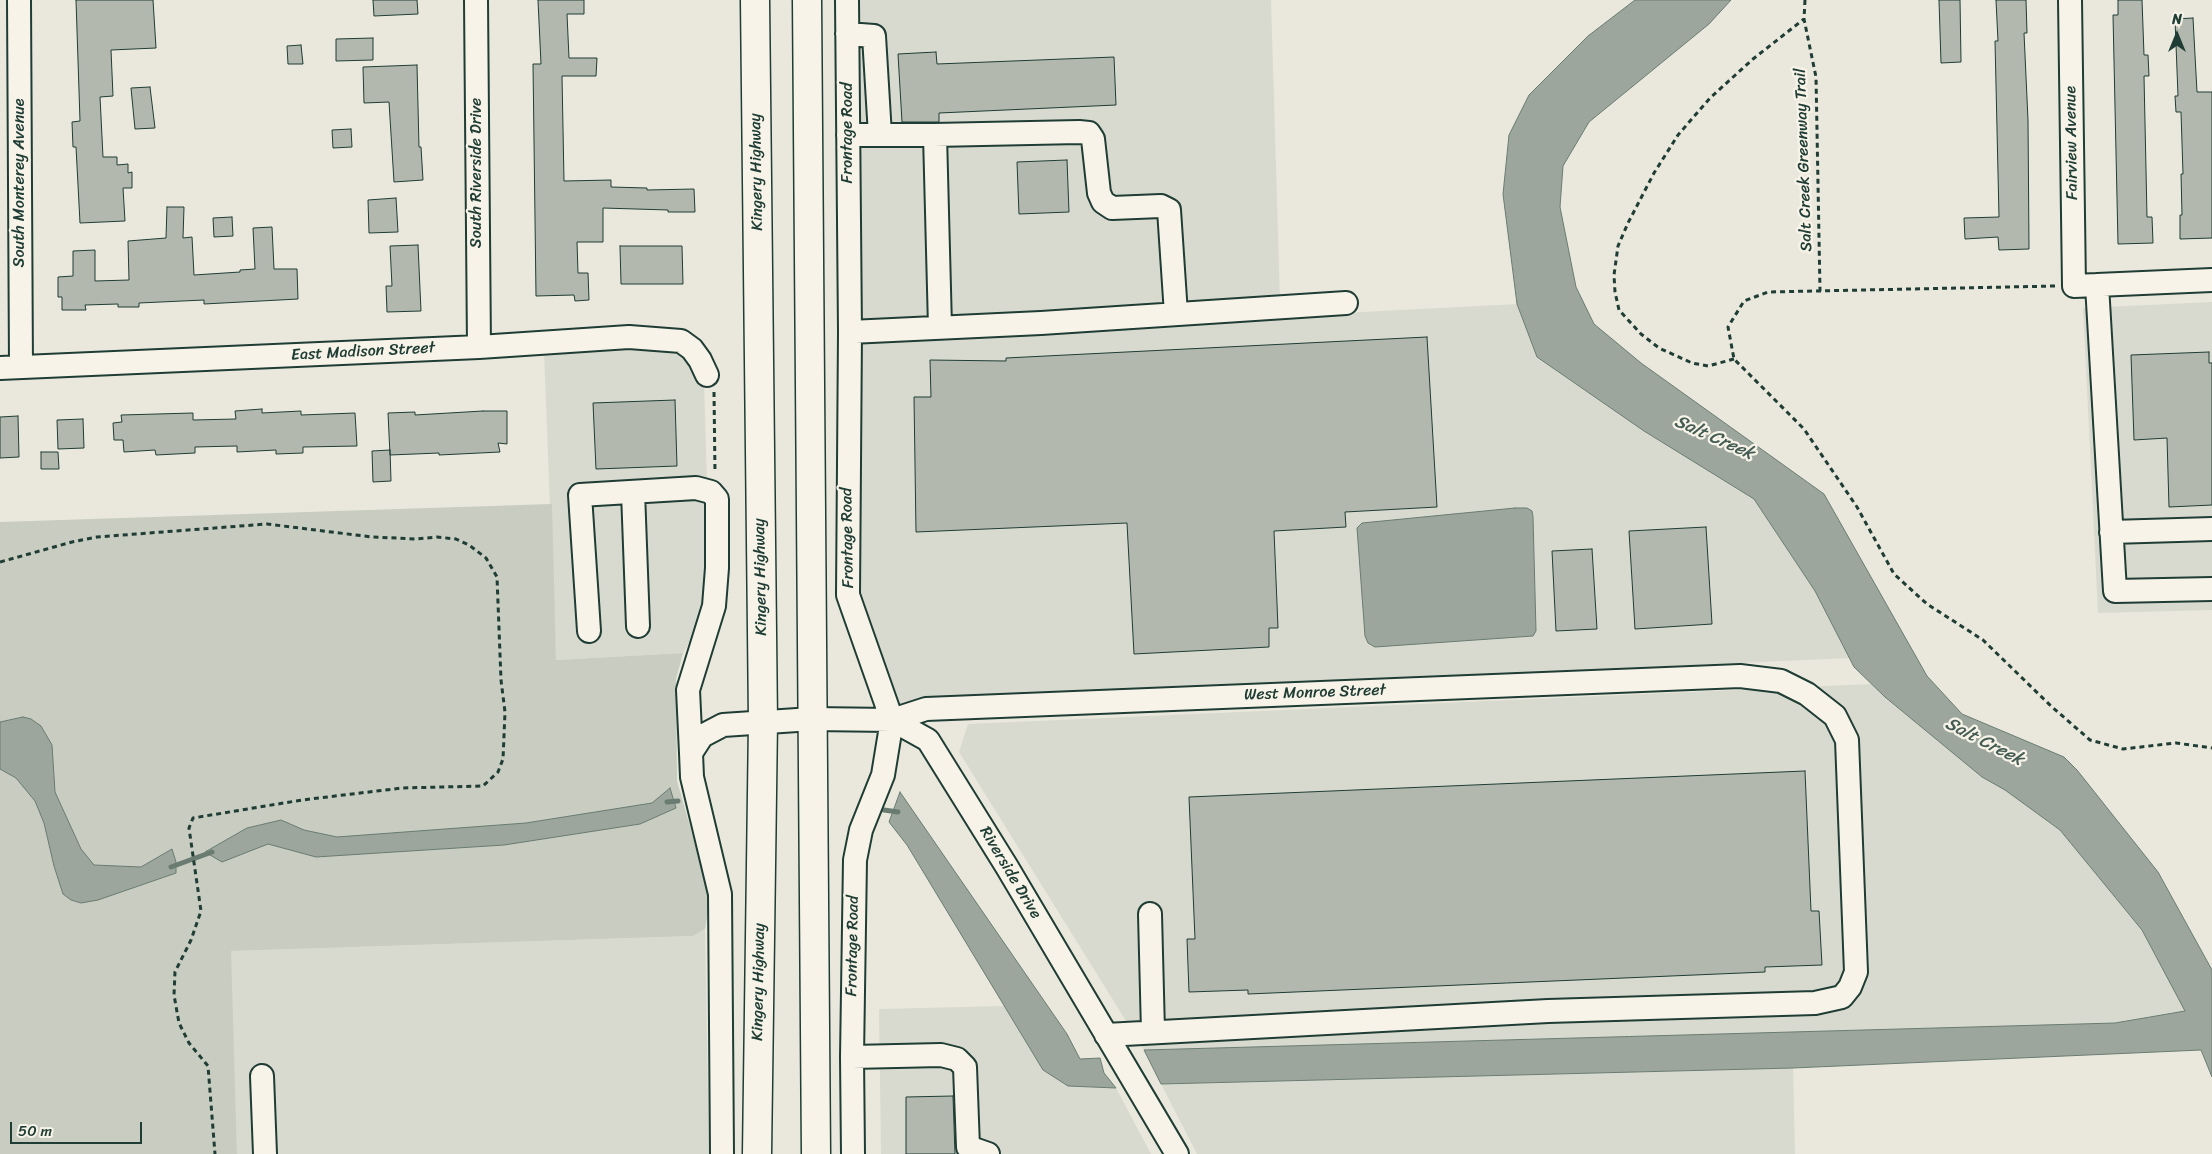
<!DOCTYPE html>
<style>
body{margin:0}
#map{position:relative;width:2212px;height:1154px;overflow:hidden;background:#eae8dd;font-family:Sriracha,sans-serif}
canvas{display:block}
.north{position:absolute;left:2152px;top:10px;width:50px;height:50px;-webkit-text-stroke:4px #f7f3e8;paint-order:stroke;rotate:0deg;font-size:14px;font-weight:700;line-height:20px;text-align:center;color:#1f3d34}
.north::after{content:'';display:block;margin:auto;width:18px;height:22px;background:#1f3d34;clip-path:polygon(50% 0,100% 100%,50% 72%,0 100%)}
.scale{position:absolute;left:10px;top:1122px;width:132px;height:22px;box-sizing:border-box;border:2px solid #1f3d34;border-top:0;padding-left:6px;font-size:15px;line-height:18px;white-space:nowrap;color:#1f3d34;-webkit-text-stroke:4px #f7f3e8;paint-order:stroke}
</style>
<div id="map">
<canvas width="2212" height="1154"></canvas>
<div class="north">N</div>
<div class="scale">50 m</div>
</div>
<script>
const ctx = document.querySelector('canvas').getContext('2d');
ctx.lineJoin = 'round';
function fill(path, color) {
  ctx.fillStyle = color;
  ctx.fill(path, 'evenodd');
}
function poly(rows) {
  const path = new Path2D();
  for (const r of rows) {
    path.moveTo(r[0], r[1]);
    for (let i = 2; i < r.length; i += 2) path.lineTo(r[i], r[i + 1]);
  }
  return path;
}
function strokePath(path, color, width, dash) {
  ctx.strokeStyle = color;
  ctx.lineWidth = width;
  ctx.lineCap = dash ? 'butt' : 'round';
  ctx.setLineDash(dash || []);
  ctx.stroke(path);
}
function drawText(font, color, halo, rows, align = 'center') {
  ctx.font = font + ' Sriracha,sans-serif';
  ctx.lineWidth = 4.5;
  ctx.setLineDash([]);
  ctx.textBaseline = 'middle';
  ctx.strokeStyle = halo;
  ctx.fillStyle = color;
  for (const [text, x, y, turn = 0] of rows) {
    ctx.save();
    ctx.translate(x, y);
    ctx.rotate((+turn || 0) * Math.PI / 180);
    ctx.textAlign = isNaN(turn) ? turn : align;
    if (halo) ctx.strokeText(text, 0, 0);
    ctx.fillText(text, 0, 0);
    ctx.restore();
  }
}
fill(poly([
 [855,0,1271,0,1280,301,858,326],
 [2212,302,2212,610,2098,613,2083,308],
 [1517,304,1537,357,1644,431,1754,499,1815,591,1850,658,935,699,897,710,854,589,857,338],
 [668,347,686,355,704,380,710,584,700,624,683,653,556,660,544,352],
 [1871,684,1885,697,1982,777,2005,790,2060,830,2142,930,2186,1011,2115,1023,1144,1050,959,752,968,724],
 [705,929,709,1154,237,1154,230,951,693,936],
 [1004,1006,1043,1070,1068,1086,1116,1088,1151,1154,881,1154,879,1009],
 [1793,1068,1795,1154,1197,1154,1161,1084]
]), '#d9dacf');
fill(poly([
 [552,504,556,660,683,653,676,679,677,781,707,886,709,907,705,929,693,936,231,951,237,1154,0,1154,0,522]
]), '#c8ccc1');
const water = poly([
 [1635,0,1731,0,1709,24,1589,122,1563,166,1560,207,1576,287,1594,324,1641,363,1824,494,1927,676,1962,714,2064,757,2077,770,2158,872,2212,970,2212,1077,2201,1050,1793,1068,1161,1084,1144,1050,2115,1023,2185,1011,2142,930,2060,830,2005,790,1982,777,1885,697,1854,667,1815,591,1754,499,1644,431,1537,357,1517,304,1503,194,1509,135,1529,95,1588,36,1635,0],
 [1515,508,1527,508,1532,511,1533,517,1536,631,1533,636,1375,647,1368,643,1365,636,1357,528,1362,523,1515,508],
 [23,717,31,719,41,726,52,745,55,792,81,849,94,865,141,867,172,849,176,862,176,873,98,900,81,903,71,900,63,894,54,866,44,823,35,801,16,778,0,769,0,722,23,717],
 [670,788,676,808,640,824,504,845,316,857,268,844,222,862,205,852,247,828,281,820,304,830,337,837,526,823,652,803,670,788],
 [900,792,1067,1034,1080,1059,1100,1058,1104,1073,1116,1088,1068,1086,1043,1070,907,845,889,822,900,792]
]);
fill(water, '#9ca69c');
strokePath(water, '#6a7c72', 1);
strokePath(poly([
 [667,802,678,801],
 [884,810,898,812],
 [171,867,212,852]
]), '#6a7c72', 5);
const building = poly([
 [76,0,153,0,156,48,111,50,113,96,100,97,103,157,117,157,117,165,128,164,128,173,132,172,132,188,123,188,125,221,80,223,76,147,73,147,72,122,80,121,76,0],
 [373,0,417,0,418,14,374,16,373,0],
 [538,0,584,0,584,14,567,14,569,58,597,58,596,76,562,76,564,181,611,180,611,187,647,188,647,190,694,189,695,212,668,212,668,210,603,208,603,242,577,242,578,273,588,273,589,300,575,301,574,295,536,296,533,64,541,64,538,0],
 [1939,0,1960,0,1961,62,1941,63,1939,0],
 [1996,0,2026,0,2027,33,2024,33,2028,120,2029,249,1999,250,1998,237,1965,239,1964,218,1999,217,1995,41,1998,41,1996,0],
 [2118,0,2142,0,2144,55,2148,55,2149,76,2144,76,2147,217,2152,217,2153,243,2118,244,2113,15,2118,15,2118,0],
 [2193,18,2197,92,2212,92,2212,238,2180,239,2180,215,2182,215,2181,174,2183,174,2181,112,2176,112,2175,96,2178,96,2175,19,2193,18],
 [373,38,373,60,336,61,336,39,373,38],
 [301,45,303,64,288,64,287,46,301,45],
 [936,52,937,64,1114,57,1116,105,939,113,939,122,902,122,898,54,936,52],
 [417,65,419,147,421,147,423,180,394,182,389,102,364,103,363,67,417,65],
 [150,87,155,128,135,129,131,88,150,87],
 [351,129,352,147,333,148,332,130,351,129],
 [1067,160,1069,212,1019,214,1017,162,1067,160],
 [396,198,398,232,369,233,368,200,396,198],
 [167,207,184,207,183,238,192,237,194,275,240,272,240,270,255,269,253,228,272,227,274,269,297,269,298,299,204,304,204,300,139,303,139,307,118,307,118,304,85,305,86,310,62,310,62,297,58,297,58,277,73,276,73,251,95,250,95,281,129,280,128,241,166,238,167,207],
 [232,217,233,236,214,237,213,218,232,217],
 [418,245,421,311,387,312,386,286,392,286,390,246,418,245],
 [620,246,682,246,683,284,621,284,620,246],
 [1427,337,1437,507,1345,512,1346,527,1274,531,1278,628,1269,628,1269,647,1134,654,1127,523,916,532,914,397,931,397,930,360,1006,361,1006,358,1427,337],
 [2209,352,2209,363,2212,363,2212,505,2169,507,2167,438,2134,440,2131,355,2209,352],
 [675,400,677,466,596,469,593,403,675,400],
 [262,409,262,413,301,411,301,415,355,413,357,446,303,447,303,453,276,454,276,450,237,452,237,446,195,447,195,453,156,455,155,450,124,452,123,440,114,440,113,423,122,422,121,415,193,413,193,420,236,419,235,411,262,409],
 [483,411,507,411,507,444,498,443,500,452,439,455,439,453,390,455,388,413,415,412,415,415,483,411],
 [18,416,19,457,0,458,0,417,18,416],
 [83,419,84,448,58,449,57,420,83,419],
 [390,450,391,481,373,482,372,451,390,450],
 [41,452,58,452,59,469,41,469,41,452],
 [1706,527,1712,624,1635,629,1629,531,1706,527],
 [1592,549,1597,629,1556,631,1552,551,1592,549],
 [1805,771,1811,911,1819,911,1822,965,1765,967,1765,972,1248,994,1248,990,1189,992,1187,939,1195,939,1189,797,1805,771],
 [953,1096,955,1154,906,1154,906,1097,953,1096]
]);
fill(building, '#b2b8ae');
strokePath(building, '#1f3d34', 1);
const minor = poly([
 [19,0,21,367],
 [476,0,479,347],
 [847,0,850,332,848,595,892,720,883,775,861,830,855,860,852,1057,853,1154],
 [2070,0,2074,286,2212,280],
 [847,34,874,36,880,135],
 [848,135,935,135,940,327],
 [934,135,1079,132,1089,133,1093,139,1099,193,1103,202,1112,208,1161,206,1169,210,1176,314],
 [2097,285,2115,591,2212,589],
 [850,332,1041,323,1346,303],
 [0,368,479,347,629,337,681,341,692,349,700,360,707,375],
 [633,492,638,626],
 [2111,532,2212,529],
 [589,631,580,495,696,488,711,492,717,499,717,568,714,606,688,690,691,753],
 [892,720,926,709,1740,676,1781,681,1807,694,1835,716,1847,740,1856,972,1850,987,1842,997,1815,1003,1548,1011,1106,1035],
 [1150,914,1153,1032],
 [852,1057,941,1055,957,1059,965,1067,968,1147,988,1154],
 [262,1076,265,1154],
 [722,1154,720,894,692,777,691,753,702,736,723,725,812,719,892,720,928,740,1007,867,1177,1154]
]);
const highway = poly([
 [755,0,763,721,757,1154],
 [807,0,816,1154]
]);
strokePath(minor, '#1f3d34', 26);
strokePath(highway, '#1f3d34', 31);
strokePath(poly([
 [1805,0,1804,19,1816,77,1820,291],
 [2055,286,1768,292,1744,301,1728,327,1734,359,1804,429,1857,507,1894,574,1927,604,1983,640,2051,706,2090,740,2123,749,2176,743,2212,748],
 [1734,359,1708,366,1692,363,1659,348,1641,334,1619,310,1615,292,1614,275,1618,246,1628,223,1654,173,1678,135,1710,98,1753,59,1804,19],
 [714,392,715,473],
 [0,562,72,542,97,537,267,524,372,537,417,539,437,537,456,539,469,545,486,558,497,577,501,680,505,712,503,759,498,772,483,786,402,788,302,800,193,818,189,828,201,911,191,940,175,972,174,995,179,1023,189,1043,208,1066,215,1154]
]), '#1f3d34', 3, [5, 4]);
strokePath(minor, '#f7f3e8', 22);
strokePath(highway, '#f7f3e8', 28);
drawText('16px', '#1f3d34', '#f7f3e8', [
 ["Frontage Road",848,133,-90],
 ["Fairview Avenue",2072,143,-91],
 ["Salt Creek Greenway Trail",1804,160,-92],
 ["Kingery Highway",757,172,-91],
 ["South Riverside Drive",477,173,-90],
 ["South Monterey Avenue",20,183,-90],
 ["East Madison Street",363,352,-3],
 ["Frontage Road",848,538,-91],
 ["Kingery Highway",761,577,-91],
 ["West Monroe Street",1315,693,-2],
 ["Riverside Drive",1010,873,59],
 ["Frontage Road",853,946,-89],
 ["Kingery Highway",759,982,-89]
]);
drawText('italic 18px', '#445c53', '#f7f3e8', [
 ["Salt Creek",1714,438,24],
 ["Salt Creek",1984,742,27]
]);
</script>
